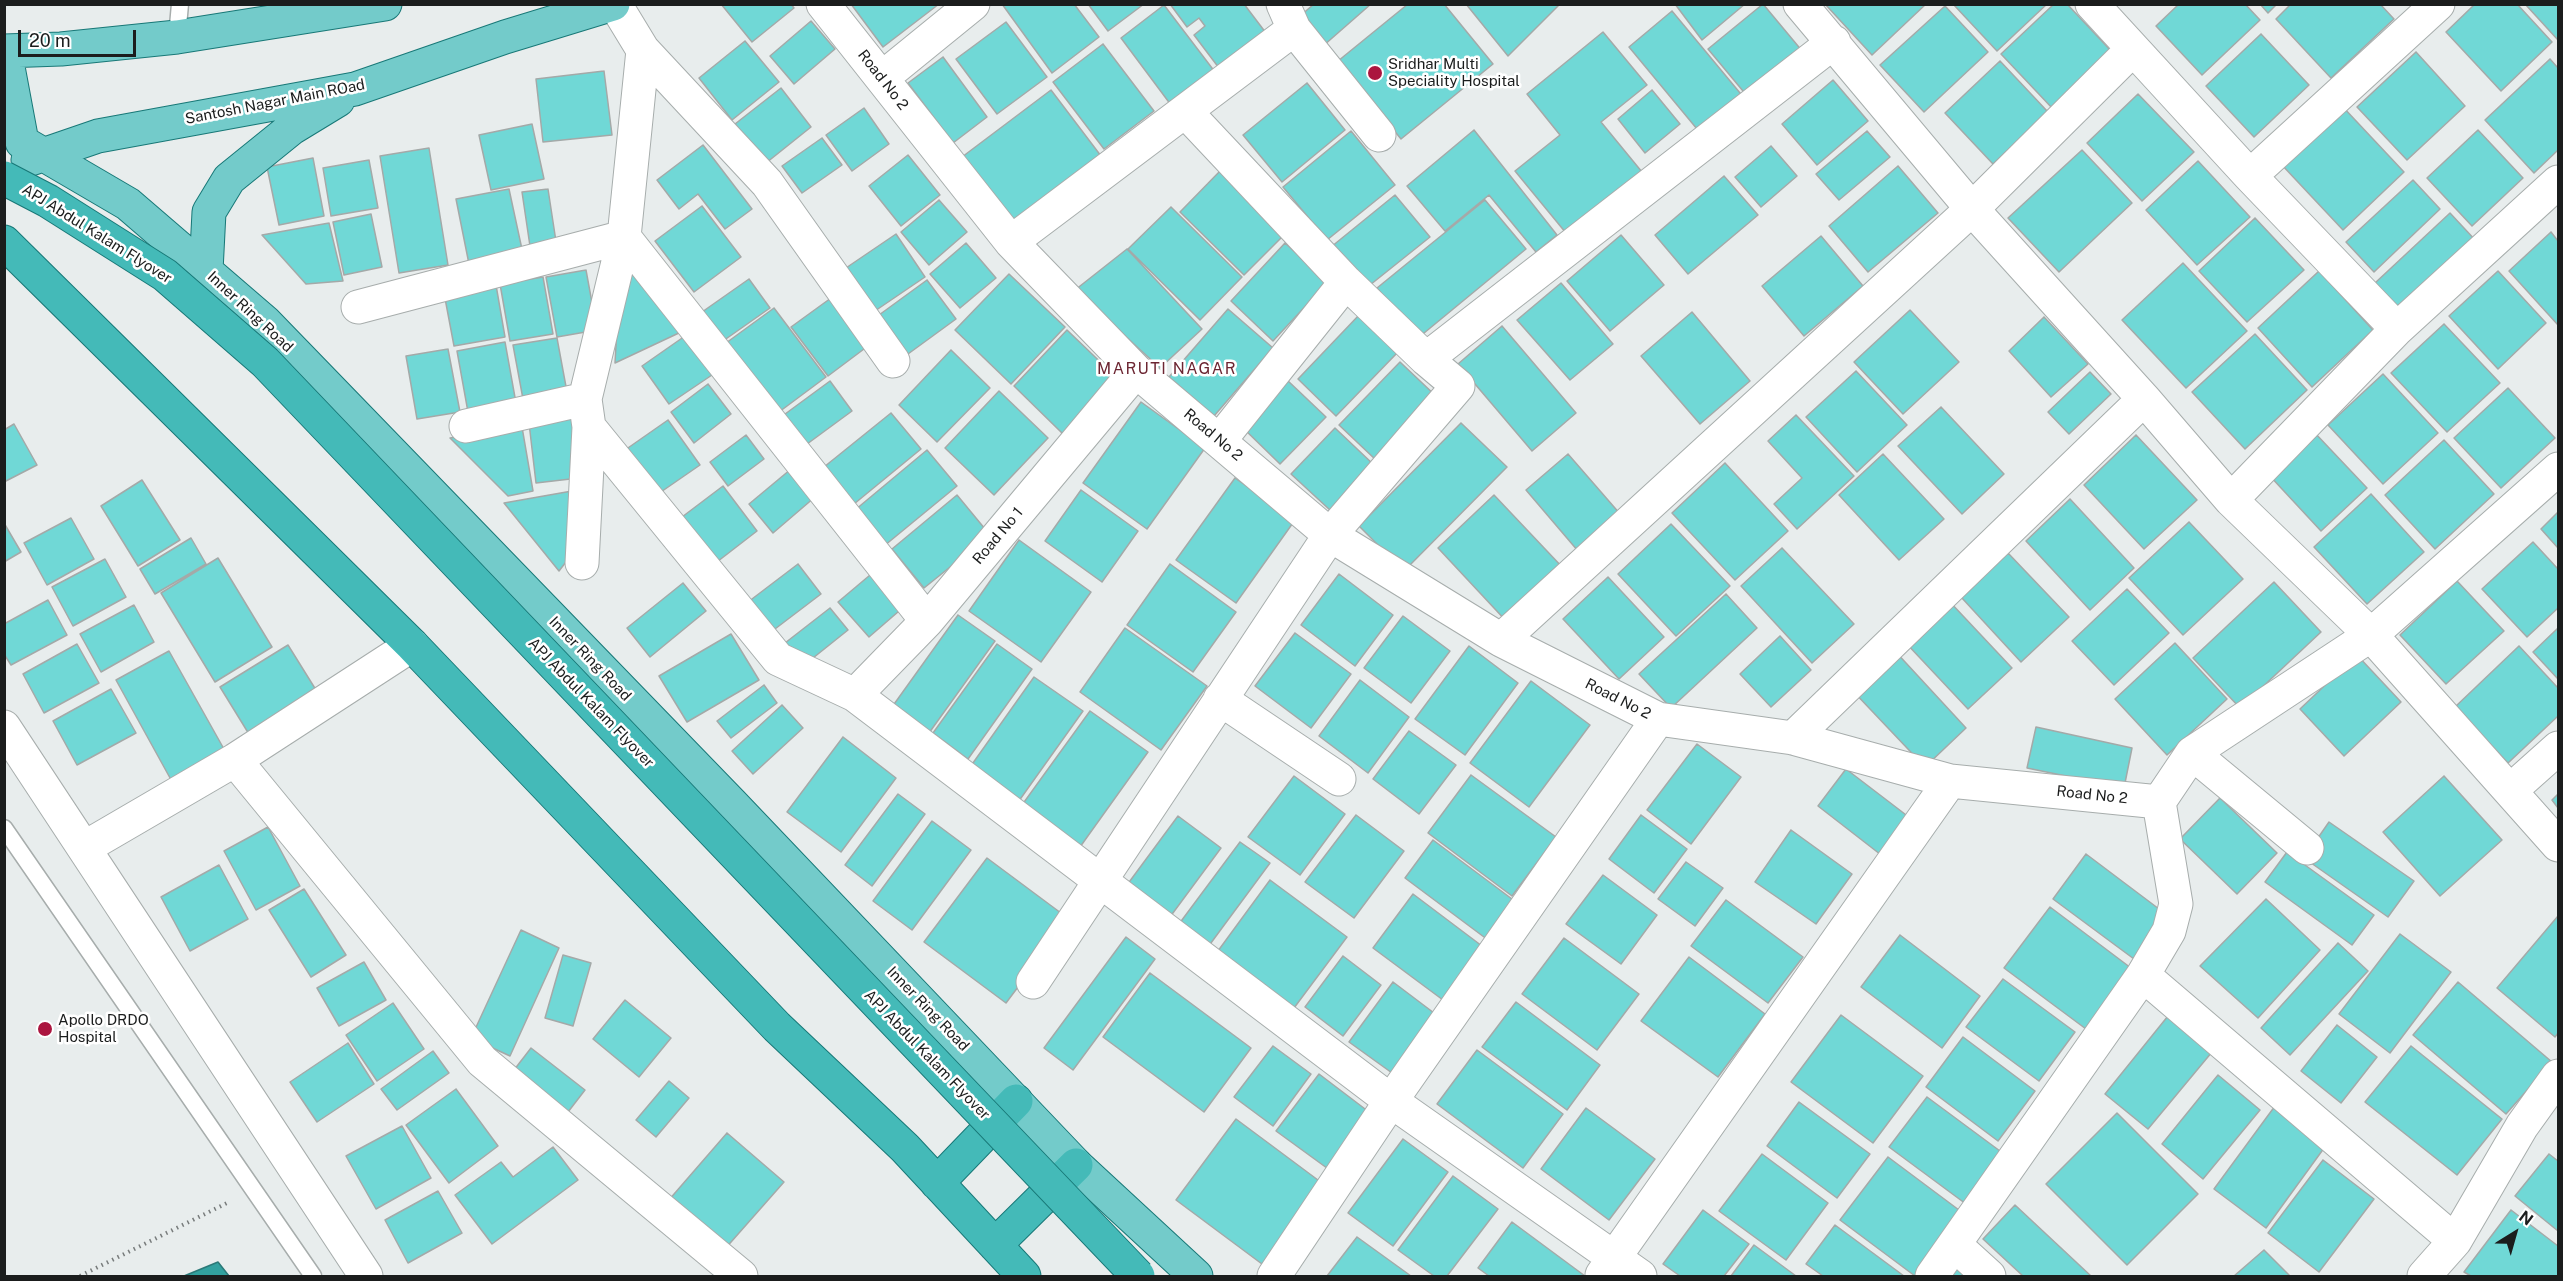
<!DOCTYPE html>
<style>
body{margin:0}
#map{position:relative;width:2563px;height:1281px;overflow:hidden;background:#e8eded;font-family:"Public Sans",sans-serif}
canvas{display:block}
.frame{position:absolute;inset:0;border:6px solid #1b1d1d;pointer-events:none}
.north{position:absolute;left:2485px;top:1203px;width:60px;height:60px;-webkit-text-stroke:4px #fff;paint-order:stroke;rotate:37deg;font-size:16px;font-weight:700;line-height:24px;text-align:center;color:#1b1d1d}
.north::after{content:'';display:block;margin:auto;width:21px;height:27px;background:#1b1d1d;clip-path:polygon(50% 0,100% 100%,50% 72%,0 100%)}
.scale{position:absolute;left:18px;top:30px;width:118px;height:27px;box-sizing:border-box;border:3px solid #1b1d1d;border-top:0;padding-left:8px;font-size:18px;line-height:21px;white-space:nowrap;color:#1b1d1d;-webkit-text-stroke:4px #fff;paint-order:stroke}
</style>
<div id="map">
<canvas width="2563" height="1281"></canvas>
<div class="frame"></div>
<div class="north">N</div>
<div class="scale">20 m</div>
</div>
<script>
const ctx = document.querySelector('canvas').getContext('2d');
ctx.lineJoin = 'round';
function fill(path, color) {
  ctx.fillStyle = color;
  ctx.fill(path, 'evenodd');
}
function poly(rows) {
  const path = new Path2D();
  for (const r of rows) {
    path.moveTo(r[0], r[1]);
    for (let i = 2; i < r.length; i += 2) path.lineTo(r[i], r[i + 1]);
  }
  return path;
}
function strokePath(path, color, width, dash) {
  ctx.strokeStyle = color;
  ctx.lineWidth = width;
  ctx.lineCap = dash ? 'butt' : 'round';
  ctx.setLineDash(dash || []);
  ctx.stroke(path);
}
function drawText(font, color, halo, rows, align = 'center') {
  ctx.font = font + ' "Public Sans",sans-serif';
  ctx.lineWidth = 5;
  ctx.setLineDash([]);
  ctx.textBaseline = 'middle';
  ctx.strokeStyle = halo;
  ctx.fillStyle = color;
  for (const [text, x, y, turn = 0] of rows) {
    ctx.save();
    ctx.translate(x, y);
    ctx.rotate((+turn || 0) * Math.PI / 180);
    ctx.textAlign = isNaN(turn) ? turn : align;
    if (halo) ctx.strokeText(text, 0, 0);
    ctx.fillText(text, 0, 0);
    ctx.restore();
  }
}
const water = poly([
 [218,1262,229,1276,184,1276,218,1262]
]);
fill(water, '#32a19f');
strokePath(water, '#2b7978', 1.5);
const building = poly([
 [721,4,791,4,794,8,752,42,721,4],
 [851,4,939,4,883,47,851,4],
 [1002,4,1074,4,1099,37,1052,73,1002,4],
 [1088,4,1144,4,1108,31,1088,4],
 [1170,4,1244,4,1266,33,1219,68,1194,35,1205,26,1199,18,1187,27,1170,4],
 [1314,4,1371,4,1323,46,1300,16,1314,4],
 [1408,4,1444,4,1493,64,1401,139,1338,61,1408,4],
 [1466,4,1560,4,1508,56,1466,4],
 [1675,4,1745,4,1702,40,1675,4],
 [1763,4,1803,52,1748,97,1708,49,1763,4],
 [1825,4,1926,4,1872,55,1825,4],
 [1953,4,2047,4,1997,51,1953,4],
 [2054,4,2067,4,2113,53,2053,109,2001,54,2054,4],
 [2179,4,2245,4,2260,20,2202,75,2156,26,2179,4],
 [2260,4,2277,4,2268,13,2260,4],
 [2291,4,2380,4,2394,19,2331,78,2276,19,2291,4],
 [2475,4,2517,4,2552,42,2501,91,2446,32,2475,4],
 [2525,4,2558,4,2558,40,2525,4],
 [1164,5,1215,72,1171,105,1121,38,1164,5],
 [1945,6,1988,52,1924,112,1880,65,1945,6],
 [1672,11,1745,99,1702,135,1629,47,1672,11],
 [811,21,835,49,794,84,770,56,811,21],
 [1006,22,1047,77,997,114,956,59,1006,22],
 [1603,32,1647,85,1601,122,1642,172,1566,233,1515,171,1560,135,1527,94,1603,32],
 [2261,34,2309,85,2254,137,2206,86,2261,34],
 [745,41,779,82,732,120,699,78,745,41],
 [1103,44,1154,111,1104,149,1053,82,1103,44],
 [2416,52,2465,106,2407,160,2357,107,2416,52],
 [943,57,987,117,953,143,908,83,943,57],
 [2550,59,2558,68,2558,150,2534,173,2485,120,2550,59],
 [2000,61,2048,112,1993,164,1945,113,2000,61],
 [604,71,612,135,543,142,536,79,604,71],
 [1833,80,1868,121,1817,165,1782,124,1833,80],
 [1307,83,1345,130,1282,182,1243,135,1307,83],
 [781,88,811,127,766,163,735,124,781,88],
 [1051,90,1101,156,1008,226,958,160,1051,90],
 [1652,90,1680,124,1645,153,1618,119,1652,90],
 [2138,94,2194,152,2142,201,2087,143,2138,94],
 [2342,106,2404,172,2343,230,2281,164,2342,106],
 [864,108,889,144,852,171,826,135,864,108],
 [532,124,544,179,491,190,479,135,532,124],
 [1474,130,1557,235,1536,252,1489,195,1445,231,1407,186,1474,130],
 [2478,130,2523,178,2472,226,2427,178,2478,130],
 [1351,131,1395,185,1327,240,1283,187,1351,131],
 [1867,131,1890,157,1839,200,1816,174,1867,131],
 [822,138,842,165,802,193,782,166,822,138],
 [703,145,752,209,725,229,698,194,679,209,657,180,703,145],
 [1771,146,1797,176,1761,207,1735,177,1771,146],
 [429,148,448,265,399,273,380,156,429,148],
 [2082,150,2132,203,2059,272,2008,218,2082,150],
 [908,155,940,195,901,226,869,186,908,155],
 [313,158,324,216,279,225,267,167,313,158],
 [369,160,378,208,331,216,323,168,369,160],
 [2198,161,2250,217,2197,265,2146,210,2198,161],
 [1898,166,1938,213,1868,272,1829,226,1898,166],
 [1222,169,1286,233,1244,275,1180,212,1222,169],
 [1724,176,1758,215,1688,274,1655,235,1724,176],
 [2413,180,2440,209,2374,272,2346,242,2413,180],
 [509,189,523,254,469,264,456,199,509,189],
 [548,189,557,248,531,253,522,192,548,189],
 [1395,195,1430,237,1365,289,1331,247,1395,195],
 [939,200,967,232,929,265,901,232,939,200],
 [1485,200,1526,249,1418,338,1377,288,1485,200],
 [702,206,741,257,694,292,655,241,702,206],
 [1171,207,1242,277,1200,320,1128,249,1171,207],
 [2450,213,2477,242,2402,313,2375,283,2450,213],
 [371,214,382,267,344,275,333,222,371,214],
 [2255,218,2304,270,2247,322,2199,271,2255,218],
 [329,223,343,281,306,284,262,235,329,223],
 [2551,232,2558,241,2558,325,2509,271,2551,232],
 [896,234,925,277,869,315,840,272,896,234],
 [1621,235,1664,285,1610,331,1567,281,1621,235],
 [1821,236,1863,286,1804,336,1762,286,1821,236],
 [966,243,996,278,960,308,930,274,966,243],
 [1285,243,1328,282,1273,341,1231,301,1285,243],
 [1127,249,1202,329,1160,368,1075,290,1127,249],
 [2183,263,2247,331,2186,388,2122,320,2183,263],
 [586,270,597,330,557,337,546,277,586,270],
 [2319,271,2373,330,2312,387,2258,328,2319,271],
 [2498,271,2546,323,2498,369,2449,316,2498,271],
 [639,274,681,332,615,363,620,275,639,274],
 [1009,274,1065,327,1011,384,955,330,1009,274],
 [543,277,553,334,510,341,500,284,543,277],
 [749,279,770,308,723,341,702,312,749,279],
 [927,280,956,319,908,354,879,315,927,280],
 [1561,283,1613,344,1570,380,1517,320,1561,283],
 [496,285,505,337,454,346,444,293,496,285],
 [831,298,868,346,828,376,791,327,831,298],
 [774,308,826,377,779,412,726,343,774,308],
 [1228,309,1273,348,1214,416,1169,377,1228,309],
 [1910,310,1959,362,1903,414,1854,362,1910,310],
 [1692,312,1750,381,1700,424,1641,356,1692,312],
 [1360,314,1399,351,1336,416,1298,379,1360,314],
 [2044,317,2088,364,2051,397,2009,351,2044,317],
 [2444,324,2500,383,2447,432,2391,373,2444,324],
 [1502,326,1576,413,1532,451,1458,364,1502,326],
 [1067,330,1117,378,1063,434,1014,386,1067,330],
 [2255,334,2307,390,2245,449,2192,392,2255,334],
 [685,336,712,375,669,404,642,366,685,336],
 [557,338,567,392,523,399,513,345,557,338],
 [505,342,516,403,468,412,457,351,505,342],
 [448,349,460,412,417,419,406,356,448,349],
 [951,350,990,388,937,442,899,405,951,350],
 [1400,362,1438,398,1377,461,1339,425,1400,362],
 [1856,371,1907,425,1857,472,1806,417,1856,371],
 [2090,372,2111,394,2069,434,2048,412,2090,372],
 [2383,374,2438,433,2383,484,2328,425,2383,374],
 [1286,379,1326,417,1280,464,1241,426,1286,379],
 [830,381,852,411,803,447,781,417,830,381],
 [708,384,731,414,694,443,671,412,708,384],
 [2508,388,2555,438,2501,488,2454,438,2508,388],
 [999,391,1048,438,994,495,945,448,999,391],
 [1141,402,1205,448,1147,529,1083,483,1141,402],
 [1941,407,2004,474,1962,514,1898,446,1941,407],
 [891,413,921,449,854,504,824,467,891,413],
 [1796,415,1854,476,1797,529,1774,504,1802,478,1768,441,1796,415],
 [572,418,579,478,536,483,529,423,572,418],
 [668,420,700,465,658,494,625,450,668,420],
 [1461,423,1507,467,1404,571,1359,526,1461,423],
 [14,424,37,465,4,482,4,430,14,424],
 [522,427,533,491,508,496,450,438,522,427],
 [1335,428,1374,465,1331,511,1291,474,1335,428],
 [2314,432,2367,488,2321,531,2269,475,2314,432],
 [746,435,764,459,728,486,710,462,746,435],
 [2136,435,2197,500,2144,549,2084,485,2136,435],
 [2444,440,2494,494,2435,549,2385,495,2444,440],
 [927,450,957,486,884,546,855,510,927,450],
 [1568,454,1621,515,1578,551,1526,490,1568,454],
 [1883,454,1944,519,1899,560,1839,495,1883,454],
 [1725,463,1788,531,1735,580,1672,513,1725,463],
 [791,469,815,497,773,533,749,504,791,469],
 [1235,478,1295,520,1236,603,1176,560,1235,478],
 [142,480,180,540,138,566,101,506,142,480],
 [723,486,757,531,713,565,678,520,723,486],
 [1081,490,1138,531,1102,582,1045,541,1081,490],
 [572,491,569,558,559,571,504,503,572,491],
 [2371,494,2424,552,2367,604,2314,547,2371,494],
 [957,495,990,535,924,588,892,549,957,495],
 [1494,495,1564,569,1508,623,1438,548,1494,495],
 [2070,499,2134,568,2090,610,2026,541,2070,499],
 [2558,512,2558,548,2541,529,2558,512],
 [71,518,94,559,47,585,24,543,71,518],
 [2189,522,2243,579,2183,635,2129,578,2189,522],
 [4,523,21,552,4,562,4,523],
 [1671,524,1730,586,1676,636,1618,574,1671,524],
 [191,538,206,564,155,594,140,569,191,538],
 [1019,540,1091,592,1041,662,969,611,1019,540],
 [2533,542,2558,569,2558,608,2527,637,2482,589,2533,542],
 [1782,548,1854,624,1812,663,1741,586,1782,548],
 [2008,553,2069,617,2021,662,1961,597,2008,553],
 [218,558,272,647,215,682,161,593,218,558],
 [105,559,126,597,73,626,52,587,105,559],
 [798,564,821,594,771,632,748,602,798,564],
 [1170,564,1236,612,1193,672,1127,625,1170,564],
 [876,570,906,605,869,637,838,602,876,570],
 [1339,574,1393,615,1355,666,1301,625,1339,574],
 [1608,577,1664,637,1619,679,1563,619,1608,577],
 [2457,581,2504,631,2446,684,2400,635,2457,581],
 [2274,582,2321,632,2240,708,2193,658,2274,582],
 [683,583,706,611,650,657,627,628,683,583],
 [2127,589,2169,633,2114,685,2072,641,2127,589],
 [1726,594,1757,628,1671,708,1639,674,1726,594],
 [48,600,67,635,11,665,4,654,4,624,48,600],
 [1949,601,2012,668,1968,709,1905,642,1949,601],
 [134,605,154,642,101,672,80,634,134,605],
 [830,608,848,630,803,666,785,643,830,608],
 [958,615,995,641,929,733,892,707,958,615],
 [1403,616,1450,651,1411,703,1364,668,1403,616],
 [1125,628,1207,686,1161,750,1080,692,1125,628],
 [2558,628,2558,679,2533,652,2558,628],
 [1295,633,1351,674,1311,728,1255,686,1295,633],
 [731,634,759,680,687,722,659,676,731,634],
 [1780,636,1811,670,1771,707,1740,674,1780,636],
 [2175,643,2227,699,2167,755,2115,699,2175,643],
 [77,644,99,683,44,713,23,674,77,644],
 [997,644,1032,669,968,759,933,733,997,644],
 [288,645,321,698,252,739,220,687,288,645],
 [1469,646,1518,683,1465,755,1415,719,1469,646],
 [2519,646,2558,688,2558,716,2508,763,2455,707,2519,646],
 [1894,650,1966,728,1925,767,1852,690,1894,650],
 [169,651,229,758,175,787,116,680,169,651],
 [2357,655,2401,702,2344,756,2300,709,2357,655],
 [1034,677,1083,711,1016,805,968,770,1034,677],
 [1360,680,1409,717,1368,773,1319,736,1360,680],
 [1531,681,1590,725,1529,807,1470,763,1531,681],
 [764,685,777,703,731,738,717,721,764,685],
 [111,689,136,733,77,765,53,721,111,689],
 [782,705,803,728,753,774,732,751,782,705],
 [1090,711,1148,752,1080,847,1022,805,1090,711],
 [2036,727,2132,748,2124,788,2027,768,2036,727],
 [1409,731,1456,765,1419,814,1373,779,1409,731],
 [843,737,896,778,841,852,787,812,843,737],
 [1697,744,1741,777,1691,844,1647,810,1697,744],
 [1846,769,1914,821,1885,858,1818,806,1846,769],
 [1471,775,1556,837,1512,896,1428,833,1471,775],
 [1294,776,1345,814,1300,875,1248,837,1294,776],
 [2444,776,2502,840,2440,896,2383,832,2444,776],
 [898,794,925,814,872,886,845,865,898,794],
 [2558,794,2558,808,2552,800,2558,794],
 [2220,798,2277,853,2237,894,2180,839,2220,798],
 [1356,815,1404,851,1354,918,1305,882,1356,815],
 [1641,815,1687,849,1654,893,1609,859,1641,815],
 [1178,816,1221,848,1167,921,1124,889,1178,816],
 [932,821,971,850,912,930,873,901,932,821],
 [2329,822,2414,881,2388,917,2304,858,2329,822],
 [268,827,300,886,256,910,224,851,268,827],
 [1791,830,1852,874,1816,924,1755,882,1791,830],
 [1433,840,1520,905,1492,943,1405,878,1433,840],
 [1240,842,1270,863,1205,951,1176,928,1240,842],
 [2287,852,2374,915,2352,945,2265,882,2287,852],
 [2086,854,2167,915,2134,959,2053,899,2086,854],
 [987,858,1069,919,1006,1003,924,942,987,858],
 [1686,862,1723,888,1695,926,1658,899,1686,862],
 [219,865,248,919,190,951,161,897,219,865],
 [1603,875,1657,915,1621,964,1566,924,1603,875],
 [1270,880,1347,937,1291,1012,1215,955,1270,880],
 [304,889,346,955,311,977,269,910,304,889],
 [1413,894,1482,946,1443,1000,1373,948,1413,894],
 [2266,899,2320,950,2258,1018,2200,966,2266,899],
 [1726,900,1803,957,1768,1003,1691,946,1726,900],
 [2050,907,2131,968,2086,1029,2004,968,2050,907],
 [2558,916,2558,1033,2555,1037,2497,988,2558,916],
 [521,930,559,948,510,1056,471,1038,521,930],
 [2400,934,2451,972,2390,1053,2339,1014,2400,934],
 [1900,935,1980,996,1942,1048,1861,987,1900,935],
 [1126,937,1155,959,1073,1070,1044,1048,1126,937],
 [1564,938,1639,994,1597,1050,1522,994,1564,938],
 [2338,943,2368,971,2290,1055,2261,1028,2338,943],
 [563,955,591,963,573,1026,545,1018,563,955],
 [1343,956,1381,985,1343,1036,1305,1007,1343,956],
 [1689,957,1765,1014,1718,1077,1641,1021,1689,957],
 [364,962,386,1000,339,1026,317,988,364,962],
 [1150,973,1251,1048,1204,1112,1103,1037,1150,973],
 [2003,979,2075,1032,2039,1081,1966,1027,2003,979],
 [1393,982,1442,1019,1399,1078,1349,1042,1393,982],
 [2458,982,2552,1062,2506,1114,2413,1035,2458,982],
 [625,1000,671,1038,639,1077,593,1039,625,1000],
 [1516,1002,1600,1065,1567,1110,1482,1047,1516,1002],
 [393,1003,424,1049,377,1081,346,1035,393,1003],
 [1841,1015,1923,1076,1873,1143,1791,1082,1841,1015],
 [2168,1016,2212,1052,2148,1129,2105,1094,2168,1016],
 [2337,1025,2377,1057,2341,1103,2301,1071,2337,1025],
 [1963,1037,2035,1091,1998,1141,1926,1087,1963,1037],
 [348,1043,374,1084,317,1122,290,1082,348,1043],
 [1273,1046,1311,1074,1273,1126,1234,1097,1273,1046],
 [2411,1046,2502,1119,2457,1175,2365,1102,2411,1046],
 [531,1048,585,1090,568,1112,514,1070,531,1048],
 [1477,1050,1563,1114,1523,1168,1437,1104,1477,1050],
 [433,1051,449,1073,397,1110,381,1089,433,1051],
 [1319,1074,1373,1115,1331,1171,1276,1131,1319,1074],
 [2218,1075,2260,1110,2203,1179,2162,1144,2218,1075],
 [669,1081,689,1098,656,1137,636,1120,669,1081],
 [456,1089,498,1146,449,1183,406,1125,456,1089],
 [1927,1097,2004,1154,1966,1204,1889,1147,1927,1097],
 [1799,1102,1870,1154,1837,1198,1767,1146,1799,1102],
 [2275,1106,2327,1144,2266,1228,2214,1189,2275,1106],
 [1586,1108,1655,1159,1609,1220,1541,1169,1586,1108],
 [2117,1113,2198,1194,2127,1265,2046,1184,2117,1113],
 [1236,1119,1326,1186,1266,1267,1176,1200,1236,1119],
 [402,1126,431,1178,376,1209,346,1156,402,1126],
 [727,1133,784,1182,724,1250,668,1201,727,1133],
 [1403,1139,1448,1172,1393,1246,1348,1213,1403,1139],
 [553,1147,578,1180,492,1244,455,1195,501,1162,513,1177,553,1147],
 [1762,1154,1828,1203,1786,1260,1719,1211,1762,1154],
 [2549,1154,2558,1161,2558,1231,2515,1196,2549,1154],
 [1888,1157,1967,1216,1922,1276,1915,1276,1840,1220,1888,1157],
 [2323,1160,2374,1199,2319,1272,2268,1233,2323,1160],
 [1453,1176,1498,1209,1447,1276,1434,1276,1398,1250,1453,1176],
 [438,1191,462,1233,408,1263,385,1220,438,1191],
 [2015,1205,2091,1276,2023,1276,1983,1239,2015,1205],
 [1703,1210,1749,1244,1724,1276,1680,1276,1663,1264,1703,1210],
 [2511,1210,2558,1246,2558,1276,2471,1276,2464,1272,2511,1210],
 [1512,1222,1585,1276,1489,1276,1478,1268,1512,1222],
 [1835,1225,1904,1276,1823,1276,1806,1264,1835,1225],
 [1357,1237,1411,1276,1327,1276,1357,1237],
 [1754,1245,1796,1276,1731,1276,1754,1245],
 [2264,1250,2290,1276,2234,1276,2264,1250],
 [1955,1263,1970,1276,1942,1276,1955,1263]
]);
fill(building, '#70d8d6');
strokePath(building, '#a4a9a8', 1.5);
const service = poly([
 [177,37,180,4],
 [4,828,313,1276]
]);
const minor = poly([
 [615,4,643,50,767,183,893,361],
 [823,4,1011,242,1136,371,1330,535,1501,640,1658,719,1793,738,1950,781,2159,802,2176,904,2169,931,2143,975,1932,1276],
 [1283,4,1294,29,1379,135],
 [1800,4,1972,209,2144,399,2231,500,2371,635,2558,845],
 [2092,4,2250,176,2397,329],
 [882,78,973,4],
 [1185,111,1294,29],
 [2250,176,2438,4],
 [1011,242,1185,111,1346,282,1220,440],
 [1346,282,1426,359],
 [358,307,624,237,927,621],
 [466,426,585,399],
 [589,427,778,659,855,695,1391,1101,1640,1276],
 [2231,500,2397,329,2558,182],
 [582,563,589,427,585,399,624,237,643,50],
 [1501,640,1972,209,2133,49],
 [855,695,927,621,1136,371],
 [1220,699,1339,779],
 [4,727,366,1276],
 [1793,738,2144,399],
 [2192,753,2307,848],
 [235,760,482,1061,741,1276],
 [2511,790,2558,748],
 [2159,802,2192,753,2371,635,2558,469],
 [84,848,235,760,412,645],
 [2143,975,2455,1241],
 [1033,982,1330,535,1458,386,1426,359,1834,42],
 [1956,1246,1989,1276],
 [1602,1275,1950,781],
 [1274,1276,1391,1101,1658,719],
 [2424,1276,2455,1241,2522,1126,2558,1076]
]);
const primary = poly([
 [4,51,61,49,177,37,385,4],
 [5,51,22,142,128,204,265,322,732,804,1076,1165,1196,1276],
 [28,160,98,136,355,89,505,37,613,4],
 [206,271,209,212,229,179,292,128,338,100]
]);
const trunk = poly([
 [4,242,412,645,777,1027,905,1148,1024,1276],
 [937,1183,1016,1101],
 [995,1245,1076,1165]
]);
strokePath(service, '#a7adac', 19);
strokePath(minor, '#a7adac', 35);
strokePath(primary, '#187877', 35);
strokePath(trunk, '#187877', 35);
strokePath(poly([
 [80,1276,227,1203]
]), '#787c7c', 4, [1.5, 4.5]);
strokePath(service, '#fff', 16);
strokePath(minor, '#fff', 33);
strokePath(primary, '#73cbca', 33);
strokePath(trunk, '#44bab8', 33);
const trunkBridge = poly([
 [4,178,48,201,165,275,265,362,1138,1276]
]);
strokePath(trunkBridge, '#187877', 35, []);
strokePath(trunkBridge, '#44bab8', 33);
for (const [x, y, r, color] of [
 [1375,73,8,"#ab153f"],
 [45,1029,8,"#ab153f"]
]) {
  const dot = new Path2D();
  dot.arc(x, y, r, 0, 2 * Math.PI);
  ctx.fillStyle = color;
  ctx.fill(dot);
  strokePath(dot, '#fff', 2);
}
drawText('15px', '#1b1d1d', '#fff', [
 ["Sridhar Multi",1388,64],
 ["Speciality Hospital",1388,81],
 ["Apollo DRDO",58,1020],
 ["Hospital",58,1037]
], 'left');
drawText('15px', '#1b1d1d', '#fff', [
 ["Road No 2",883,80,52],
 ["Santosh Nagar Main ROad",275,102,-11],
 ["APJ Abdul Kalam Flyover",97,234,32],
 ["Inner Ring Road",250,312,43],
 ["Road No 2",1213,435,40],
 ["Road No 1",998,536,-50],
 ["Inner Ring Road",590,659,46],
 ["Road No 2",1618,699,27],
 ["APJ Abdul Kalam Flyover",591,703,46],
 ["Road No 2",2092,795,6],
 ["Inner Ring Road",928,1009,46],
 ["APJ Abdul Kalam Flyover",927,1055,46]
]);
ctx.letterSpacing = '1.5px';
drawText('16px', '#6c2632', '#fff', [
 ["MARUTI NAGAR",1167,369]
]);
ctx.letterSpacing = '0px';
</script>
